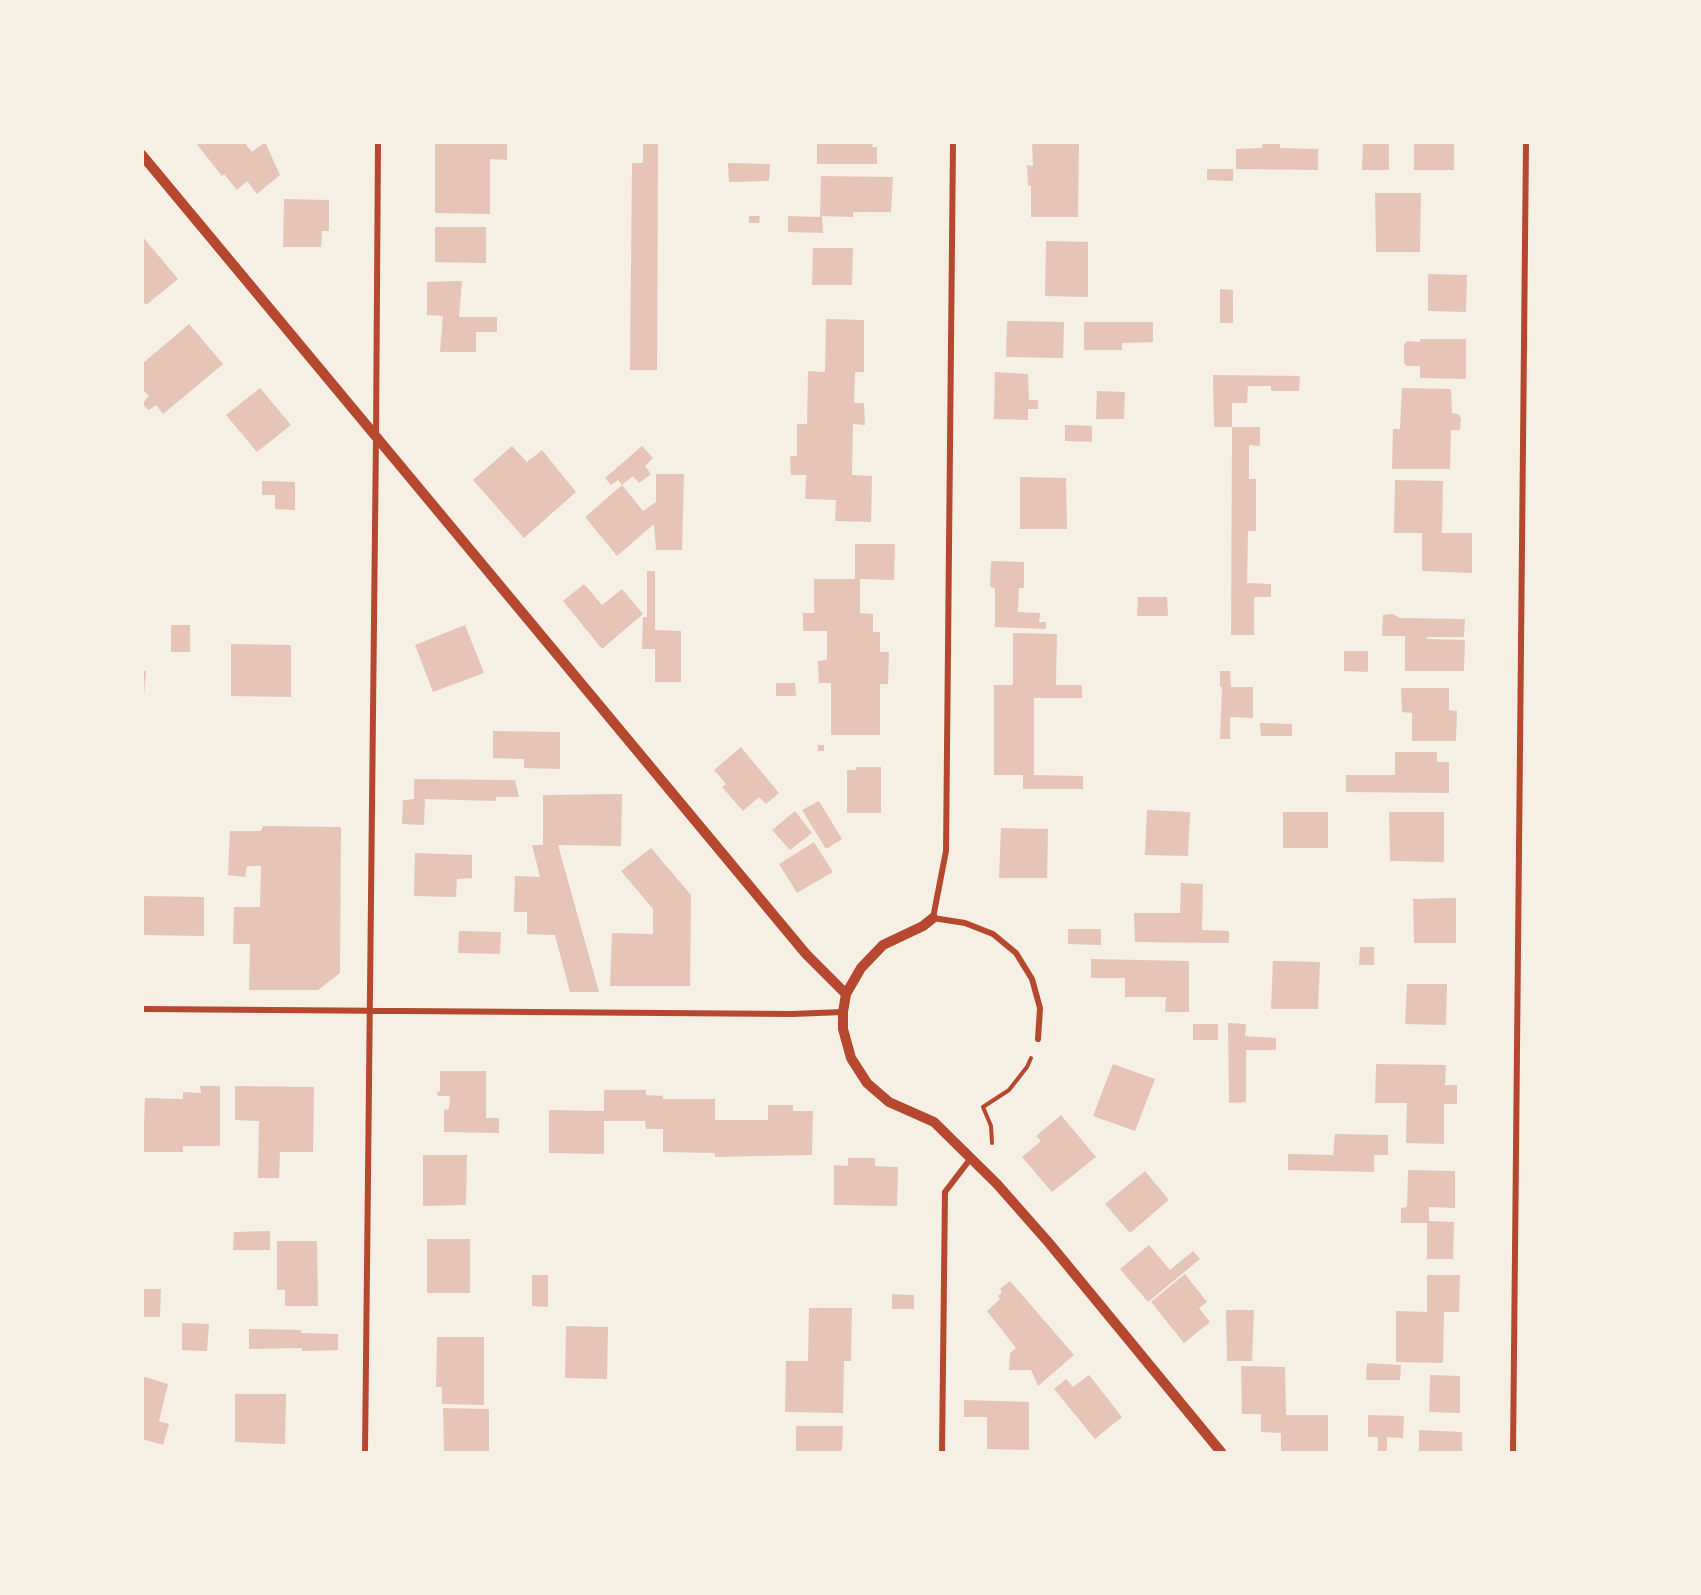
<!DOCTYPE html>
<style>
body{margin:0}
#map{position:relative;width:1701px;height:1595px;overflow:hidden;background:#f6efe4;font-family:"IBM Plex Sans",sans-serif}
canvas{display:block}
.frame{position:absolute;inset:0;border:144px solid #f6efe4;pointer-events:none}
</style>
<div id="map">
<canvas width="1701" height="1595"></canvas>
<div class="frame"></div>
</div>
<script>
const ctx = document.querySelector('canvas').getContext('2d');
ctx.lineJoin = 'round';
function fill(path, color) {
  ctx.fillStyle = color;
  ctx.fill(path, 'evenodd');
}
function poly(rows) {
  const path = new Path2D();
  for (const r of rows) {
    path.moveTo(r[0], r[1]);
    for (let i = 2; i < r.length; i += 2) path.lineTo(r[i], r[i + 1]);
  }
  return path;
}
function strokePath(path, color, width, dash) {
  ctx.strokeStyle = color;
  ctx.lineWidth = width;
  ctx.lineCap = dash ? 'butt' : 'round';
  ctx.setLineDash(dash || []);
  ctx.stroke(path);
}
fill(poly([
 [195,142,244,142,252,152,265,142,280,175,257,194,247,181,237,190,224,174,222,176],
 [435,142,507,142,507,160,490,159,490,214,435,213],
 [643,142,658,142,657,370,630,370,632,163,643,163],
 [817,142,873,142,872,147,877,147,877,164,817,164],
 [1032,142,1079,142,1078,217,1031,217,1031,186,1028,185,1027,165,1033,166],
 [1262,142,1280,142,1280,148,1318,149,1318,170,1236,169,1236,149,1262,148],
 [1363,142,1389,142,1389,170,1362,170],
 [1414,142,1454,142,1454,170,1414,170],
 [728,163,770,164,769,181,729,182],
 [1207,169,1233,169,1233,181,1207,180],
 [821,176,893,177,891,212,853,212,853,217,822,216,823,233,788,232,788,216,820,217],
 [1375,193,1421,193,1420,252,1376,252],
 [284,199,329,200,329,231,322,231,321,247,283,247],
 [749,216,760,216,759,223,749,223],
 [435,227,486,227,486,263,435,262],
 [142,236,178,279,146,305,142,301],
 [1046,241,1088,242,1088,297,1045,296],
 [813,248,853,248,852,285,812,285],
 [1428,274,1467,275,1466,312,1428,311],
 [462,281,459,317,497,317,497,332,476,332,476,352,440,352,443,316,427,315,427,282],
 [1220,289,1233,290,1233,323,1220,323],
 [826,319,864,320,864,372,855,372,854,403,864,403,865,425,853,424,852,475,872,476,871,522,835,521,836,500,805,499,806,475,791,475,790,456,797,456,797,424,807,424,808,371,825,372],
 [1007,321,1064,322,1063,358,1006,357],
 [1084,322,1153,322,1153,342,1122,343,1122,350,1084,350],
 [189,324,223,364,163,414,156,405,149,410,142,404,149,396,142,389,142,364],
 [1420,339,1466,339,1466,379,1420,378,1420,366,1407,366,1404,363,1404,345,1407,341,1420,342],
 [995,372,1028,374,1029,400,1038,400,1038,409,1028,409,1028,420,994,419],
 [1213,375,1300,376,1299,391,1271,391,1271,386,1248,386,1247,403,1232,403,1232,427,1214,427],
 [260,388,291,425,257,452,226,415],
 [1402,388,1451,389,1452,413,1459,414,1461,419,1460,430,1451,430,1450,469,1392,469,1393,429,1400,429],
 [1097,391,1125,392,1124,419,1096,419],
 [1065,425,1092,426,1092,442,1065,441],
 [1232,427,1260,427,1260,446,1249,445,1249,479,1256,479,1256,531,1248,531,1247,583,1271,584,1271,597,1254,597,1254,635,1231,635],
 [512,446,527,462,542,450,576,492,524,538,473,480],
 [642,446,653,458,645,466,651,474,639,483,633,476,622,485,618,480,611,485,605,478],
 [656,474,684,474,682,550,656,550,654,524,617,556,585,517,622,485,643,511,656,502],
 [1020,477,1066,478,1067,529,1020,529],
 [1395,480,1443,481,1442,533,1472,533,1472,573,1422,571,1422,533,1394,533],
 [262,481,295,482,295,510,275,509,275,495,262,495],
 [855,544,895,544,894,580,860,579,860,613,873,614,873,632,880,632,880,652,889,652,888,684,880,684,880,735,831,735,831,683,819,683,818,661,827,660,827,631,803,631,803,613,814,613,814,579,855,579],
 [991,561,1024,562,1024,588,1019,588,1018,612,1040,613,1039,622,1046,622,1046,629,995,627,995,588,990,587],
 [647,571,655,571,655,630,681,631,681,682,655,682,655,649,642,649,643,617,647,617],
 [584,584,602,605,622,589,643,614,602,649,563,601],
 [1138,597,1167,597,1168,616,1137,616],
 [1393,614,1400,618,1465,619,1464,637,1427,637,1427,639,1465,640,1464,671,1405,671,1405,636,1382,636,1383,615],
 [171,625,190,625,190,652,171,652],
 [465,625,484,673,433,692,415,645],
 [1013,633,1057,634,1056,685,1082,685,1082,698,1034,698,1034,775,1083,776,1083,789,1023,789,1023,775,994,775,994,685,1013,685],
 [231,644,291,645,291,697,231,696],
 [1344,651,1368,651,1368,672,1344,671],
 [142,671,146,671,144,696,142,696],
 [1220,671,1230,671,1231,687,1253,687,1253,718,1230,717,1230,739,1220,739,1222,687,1220,687],
 [776,683,795,683,796,696,776,696],
 [1401,688,1449,688,1449,710,1457,711,1456,741,1412,741,1412,713,1402,712],
 [1260,723,1292,724,1292,736,1261,736],
 [493,731,560,732,560,769,524,768,524,759,493,758],
 [818,745,824,745,824,751,818,751],
 [741,747,779,793,766,804,759,797,743,811,722,787,726,784,714,770],
 [1395,752,1437,752,1437,762,1449,762,1449,793,1346,792,1346,775,1395,775],
 [856,767,881,767,881,813,847,813,847,770,856,770],
 [414,779,515,780,519,797,497,797,495,801,425,799,424,825,402,824,403,800,414,799],
 [622,794,621,846,558,845,599,992,570,992,555,935,527,934,527,912,514,912,515,876,540,877,532,845,543,845,543,795],
 [819,801,842,839,826,849,802,810],
 [1147,810,1190,812,1188,856,1145,855],
 [795,811,812,833,790,850,772,830],
 [1283,812,1328,812,1328,848,1283,848],
 [1389,812,1444,812,1444,862,1390,861],
 [263,826,341,827,340,973,318,990,249,990,250,944,233,944,234,907,260,907,261,866,247,866,245,877,228,875,230,831,261,831],
 [1001,828,1048,829,1047,878,999,878],
 [814,842,833,872,797,893,779,864],
 [651,848,691,895,690,986,610,986,612,933,653,934,653,909,621,871],
 [415,853,472,855,472,878,457,879,456,897,414,896],
 [1181,883,1203,884,1202,930,1229,931,1229,943,1135,942,1134,913,1180,913],
 [143,896,204,897,204,936,143,935],
 [1456,898,1456,943,1414,943,1413,899],
 [1068,929,1101,929,1101,945,1068,944],
 [459,931,501,932,500,954,458,953],
 [1360,947,1374,947,1374,965,1359,965],
 [1091,959,1189,961,1189,1012,1165,1012,1166,997,1125,997,1125,978,1091,978],
 [1273,961,1320,962,1318,1009,1271,1009],
 [1407,984,1447,984,1446,1025,1405,1024],
 [1228,1023,1246,1024,1245,1036,1276,1038,1276,1050,1246,1050,1246,1102,1229,1103],
 [1193,1024,1218,1024,1218,1040,1193,1040],
 [1113,1064,1155,1079,1135,1131,1093,1116],
 [1376,1064,1446,1065,1445,1085,1457,1085,1457,1104,1444,1104,1444,1144,1406,1143,1407,1103,1375,1103],
 [440,1071,486,1071,486,1118,499,1118,499,1133,444,1132,444,1110,449,1109,450,1096,438,1096,437,1092,440,1091],
 [200,1086,220,1086,220,1146,183,1146,183,1152,143,1152,145,1098,183,1099,183,1092,201,1093],
 [235,1086,314,1087,313,1152,280,1152,279,1178,258,1178,259,1121,235,1120],
 [604,1090,646,1090,646,1095,663,1096,663,1099,715,1099,715,1120,768,1120,768,1105,793,1105,793,1111,813,1111,812,1155,715,1157,715,1153,663,1152,663,1129,646,1129,645,1121,604,1121,604,1154,549,1153,549,1110,604,1111],
 [1061,1115,1096,1157,1052,1192,1022,1157,1041,1141,1036,1136],
 [1335,1134,1388,1135,1388,1155,1374,1155,1374,1172,1288,1170,1288,1154,1333,1155],
 [423,1155,467,1155,466,1205,423,1206],
 [848,1158,875,1158,875,1166,898,1167,897,1206,834,1205,834,1165,848,1166],
 [1408,1170,1455,1171,1455,1208,1429,1207,1429,1221,1454,1222,1453,1259,1427,1259,1427,1223,1401,1223,1401,1208,1407,1207],
 [1145,1171,1169,1200,1130,1233,1105,1204],
 [270,1231,270,1250,233,1250,234,1232],
 [427,1239,470,1239,470,1293,427,1293],
 [277,1241,317,1241,318,1306,285,1306,285,1290,277,1290],
 [1149,1245,1170,1270,1193,1251,1200,1259,1148,1302,1120,1269],
 [1185,1274,1207,1302,1199,1308,1210,1322,1184,1343,1151,1302],
 [532,1275,548,1275,548,1307,532,1306],
 [1427,1275,1460,1275,1459,1312,1444,1312,1443,1363,1396,1362,1396,1311,1427,1312],
 [1010,1281,1074,1355,1038,1386,1031,1370,1009,1370,1010,1353,1016,1348,987,1311,1000,1299,998,1296,1002,1292,1000,1289],
 [142,1289,161,1289,160,1317,142,1317],
 [892,1294,914,1295,914,1309,892,1309],
 [809,1308,852,1308,851,1361,844,1361,843,1413,785,1412,786,1361,808,1361],
 [1226,1310,1254,1310,1252,1361,1227,1361],
 [182,1323,209,1324,207,1351,182,1350],
 [566,1326,608,1327,607,1379,565,1378],
 [249,1329,301,1330,301,1333,338,1334,338,1350,302,1351,302,1348,249,1349],
 [437,1337,484,1337,484,1405,442,1404,442,1387,436,1387],
 [1367,1363,1401,1365,1400,1380,1366,1380],
 [1241,1366,1285,1367,1286,1415,1328,1415,1328,1452,1281,1452,1281,1433,1261,1432,1261,1414,1242,1414],
 [1089,1375,1122,1417,1095,1439,1054,1389,1066,1379,1073,1387],
 [1430,1375,1460,1376,1460,1413,1429,1412],
 [142,1376,168,1384,159,1421,169,1424,163,1445,142,1439],
 [235,1394,286,1394,285,1444,235,1442],
 [964,1400,1029,1402,1029,1450,987,1449,987,1417,964,1417],
 [443,1408,489,1409,489,1452,444,1452],
 [1368,1415,1404,1416,1403,1438,1387,1437,1387,1452,1378,1452,1378,1437,1368,1437],
 [796,1426,843,1426,842,1452,796,1452],
 [1419,1430,1462,1432,1462,1452,1419,1452]
]), '#e6c5b7');
strokePath(poly([
 [992,1143,991,1126,983,1107,1009,1090,1027,1067,1031,1058]
]), '#b5482f', 4);
strokePath(poly([
 [953,142,946,851,933,918,965,923,993,934,1016,953,1032,979,1040,1008,1038,1039],
 [142,1009,792,1014,843,1012],
 [365,1452,376,436,378,142],
 [942,1452,945,1192,971,1158],
 [1513,1452,1526,142]
]), '#b5482f', 6);
strokePath(poly([
 [142,155,806,954,846,994],
 [933,918,923,926,883,945,861,968,846,994,843,1012,843,1029,851,1058,867,1083,889,1102,934,1122,997,1184,1049,1243,1221,1452]
]), '#b5482f', 10);
</script>
